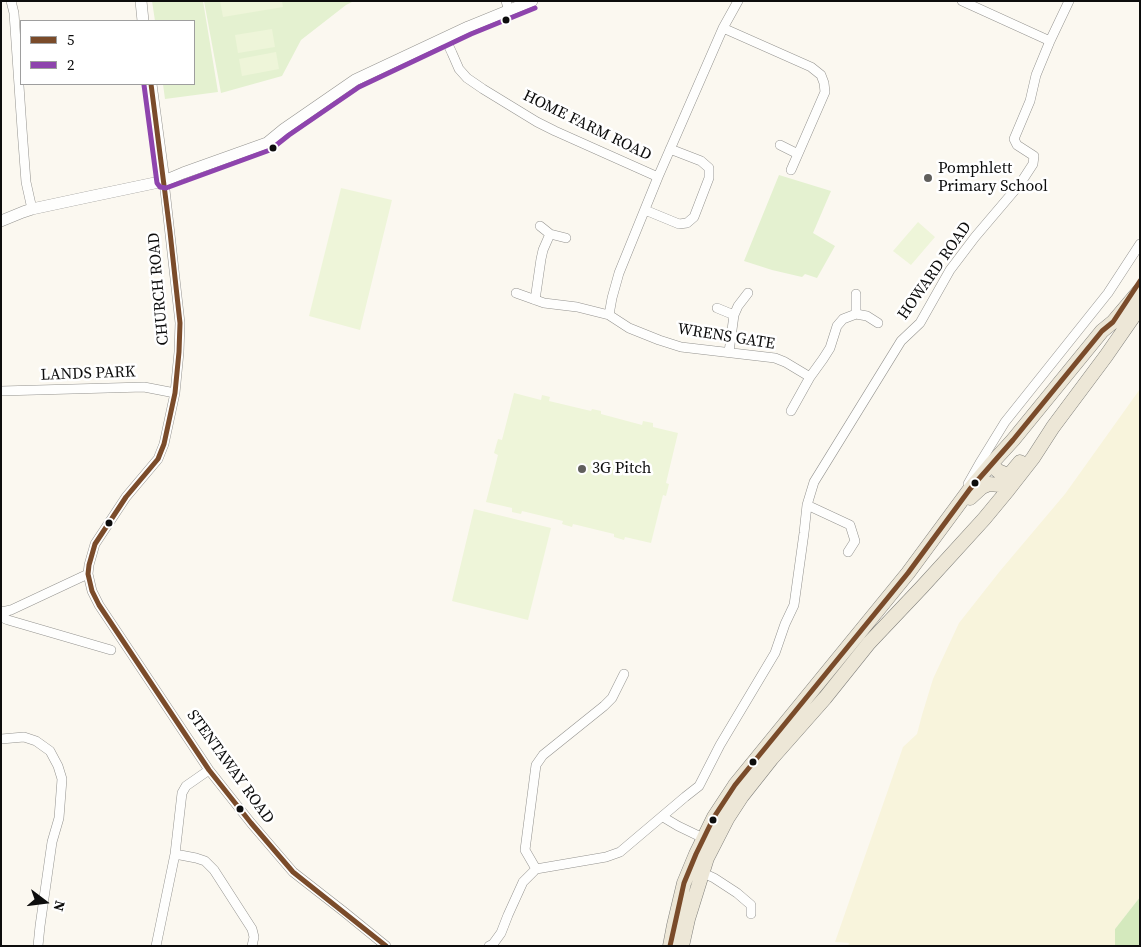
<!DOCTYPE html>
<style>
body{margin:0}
#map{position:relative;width:1141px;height:947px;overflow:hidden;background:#fbf8f0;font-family:"Source Serif 4",serif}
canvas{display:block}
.frame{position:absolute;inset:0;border:2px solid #0d0d0d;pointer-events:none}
.legend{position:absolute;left:20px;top:20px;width:175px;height:65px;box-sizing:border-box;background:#fff;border:1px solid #9e9e9e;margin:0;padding:6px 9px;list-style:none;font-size:15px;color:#0d0d0d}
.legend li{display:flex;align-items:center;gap:10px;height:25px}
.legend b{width:25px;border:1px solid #9e9e9e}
.north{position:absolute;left:20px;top:877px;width:50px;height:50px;-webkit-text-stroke:4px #fff;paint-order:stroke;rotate:105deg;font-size:14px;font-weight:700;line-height:20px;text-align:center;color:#0d0d0d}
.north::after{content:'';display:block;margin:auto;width:18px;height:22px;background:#0d0d0d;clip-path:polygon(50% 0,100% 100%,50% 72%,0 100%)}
</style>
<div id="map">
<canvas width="1141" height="947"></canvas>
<div class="frame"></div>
<ul class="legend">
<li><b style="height:6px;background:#7a4b2a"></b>5</li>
<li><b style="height:6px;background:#8e44ad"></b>2</li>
</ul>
<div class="north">N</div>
</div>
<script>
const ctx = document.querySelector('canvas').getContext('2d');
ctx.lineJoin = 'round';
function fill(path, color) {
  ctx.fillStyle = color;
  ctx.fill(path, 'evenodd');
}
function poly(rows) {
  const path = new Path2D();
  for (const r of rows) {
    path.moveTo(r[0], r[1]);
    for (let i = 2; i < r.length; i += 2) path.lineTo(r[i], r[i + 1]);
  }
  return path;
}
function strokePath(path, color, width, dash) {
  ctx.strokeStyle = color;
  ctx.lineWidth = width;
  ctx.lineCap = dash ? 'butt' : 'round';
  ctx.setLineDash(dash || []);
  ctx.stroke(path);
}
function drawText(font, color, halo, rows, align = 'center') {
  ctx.font = font + ' "Source Serif 4",serif';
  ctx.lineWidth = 5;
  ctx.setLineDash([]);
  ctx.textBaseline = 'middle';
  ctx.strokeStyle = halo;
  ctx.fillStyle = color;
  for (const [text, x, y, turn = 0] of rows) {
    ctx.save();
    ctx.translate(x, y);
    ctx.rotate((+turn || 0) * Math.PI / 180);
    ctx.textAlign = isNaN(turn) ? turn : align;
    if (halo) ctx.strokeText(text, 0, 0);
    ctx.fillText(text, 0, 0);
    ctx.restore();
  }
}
fill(poly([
 [1140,389,1140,897,1115,929,1115,946,848,946,849,943,835,942,903,747,917,734,922,715,933,679,959,623,1000,571,1065,494]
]), '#f8f4dc');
fill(poly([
 [152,1,203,1,218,92,165,99,163,84,194,84,194,21,155,21],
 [204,1,354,1,346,5,301,40,282,76,221,93],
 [779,175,831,191,813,233,835,246,817,278,805,274,802,277,772,270,744,261]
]), '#e4f1d0');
fill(poly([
 [1140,897,1140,946,1115,946,1115,929]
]), '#d4e9bd');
fill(poly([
 [220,1,282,1,283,7,223,17],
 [272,29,275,47,238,53,235,35],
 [276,52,279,69,242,76,239,59],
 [341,188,392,200,360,330,309,316],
 [918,222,935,237,911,265,893,251],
 [514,393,541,400,542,395,550,397,549,401,591,411,592,409,601,411,601,414,642,425,643,421,653,423,653,427,678,433,666,483,669,484,666,496,663,495,651,543,625,537,624,540,614,537,614,534,573,524,572,527,562,524,563,521,522,511,521,514,512,512,512,508,486,502,498,455,494,453,498,439,502,440],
 [474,509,551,528,528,620,452,601]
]), '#eef5d9');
const minor = poly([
 [11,1,14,13,22,129,26,182,32,209],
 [506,1,509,11],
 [962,1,1050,41],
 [723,28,811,67,821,75,824,83,825,92,791,170],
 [445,38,452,53,459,69,467,78,483,89,537,122,555,131,658,177],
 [780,145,798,154],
 [164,181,180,323,179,352,175,393,164,444,158,459,126,497,95,544,89,565,88,574,92,591,99,605,209,770,251,823,293,872,343,911,386,946],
 [645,210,679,224,687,223,694,217,709,178,709,168,701,161,670,149],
 [540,226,550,234,566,238],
 [516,293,544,303,577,307,609,315,629,328,659,340,681,347,775,358,785,362,810,377],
 [856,294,856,314],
 [535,300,541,259,543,250,550,234],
 [717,308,734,315],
 [609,315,612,298,619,273,658,177,723,28,738,1],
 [729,352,734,315,738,306,748,293],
 [1,391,144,387,175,393],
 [791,411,810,377,823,359,830,348,837,326,843,319,856,314,867,316,878,323],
 [968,484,981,461,1005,422,1108,293,1140,244],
 [807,505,850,525,855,541,848,552],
 [1,612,11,610,88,574],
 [1,617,8,620,111,650],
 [1,739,24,737,36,741,50,751,58,766,62,779,59,818,52,842,40,926,38,946],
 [663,817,678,826,703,838],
 [175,854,196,858,205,861,214,870,252,929,254,937,252,946],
 [536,869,606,857,620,852,685,797,699,786,720,745,775,653,785,624,794,605,804,533,807,505,814,482,901,341,920,323,950,270,975,237,1020,184,1033,164,1034,156,1017,145,1014,139,1030,101,1036,75,1050,41,1069,1],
 [536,869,525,850,536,765,543,755,604,706,612,698,624,674],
 [701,872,714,878,737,893,751,905,751,914],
 [156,946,175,854,182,793,186,786,209,770],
 [489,946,493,944,501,933,508,915,523,882,536,869]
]);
const tertiary = poly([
 [141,1,143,21],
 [151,84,164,181],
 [1,221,23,212,32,209,88,197,164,181,183,173,267,143,284,129,355,80,468,27,532,1]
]);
const primary = poly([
 [991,464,998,471,1005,474,1010,474,1020,462],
 [970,498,982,487,989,484,1000,485,1008,490],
 [670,946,674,925,684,883,696,854,714,817,735,785,908,573,970,489,991,464,1013,440,1102,331,1113,322,1140,290],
 [682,946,688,919,707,858,727,819,742,796,772,758,825,698,869,643,922,587,984,519,1008,490,1033,458,1053,427,1106,356,1140,307]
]);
strokePath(minor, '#94938f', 10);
strokePath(tertiary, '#94938f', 12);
strokePath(primary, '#81807c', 15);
strokePath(minor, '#fefefd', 9);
strokePath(tertiary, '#fefefd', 11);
strokePath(primary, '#ede7d7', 14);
strokePath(poly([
 [151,84,170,232,180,323,179,352,175,393,164,444,158,459,126,497,95,544,89,565,88,574,92,591,99,605,209,770,251,823,293,872,386,946],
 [670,946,684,883,696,854,714,817,735,785,908,573,970,489,1013,440,1102,331,1113,322,1140,281]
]), '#7a4b2a', 5);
strokePath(poly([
 [144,85,157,183,160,187,166,188,270,150,289,135,359,87,471,34,535,8]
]), '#8e44ad', 5);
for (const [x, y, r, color] of [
 [506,20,4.5,"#0d0d0d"],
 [273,148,4.5,"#0d0d0d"],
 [928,178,5,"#605f5c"],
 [582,469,5,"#605f5c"],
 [975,483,4.5,"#0d0d0d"],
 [109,523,4.5,"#0d0d0d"],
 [753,762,4.5,"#0d0d0d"],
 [240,809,4.5,"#0d0d0d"],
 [713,820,4.5,"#0d0d0d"]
]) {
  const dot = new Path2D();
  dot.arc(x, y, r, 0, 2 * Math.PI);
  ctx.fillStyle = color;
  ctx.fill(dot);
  strokePath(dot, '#fff', 2);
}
drawText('16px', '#0d0d0d', '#fff', [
 ["HOME FARM ROAD",587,126,26],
 ["HOWARD ROAD",935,271,-55],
 ["CHURCH ROAD",159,289,-95],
 ["WRENS GATE",726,337,9],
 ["LANDS PARK",88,374,-2],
 ["STENTAWAY ROAD",230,767,54]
]);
drawText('16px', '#0d0d0d', '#fff', [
 ["Pomphlett",938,169],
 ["Primary School",938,187],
 ["3G Pitch",592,469]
], 'left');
</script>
